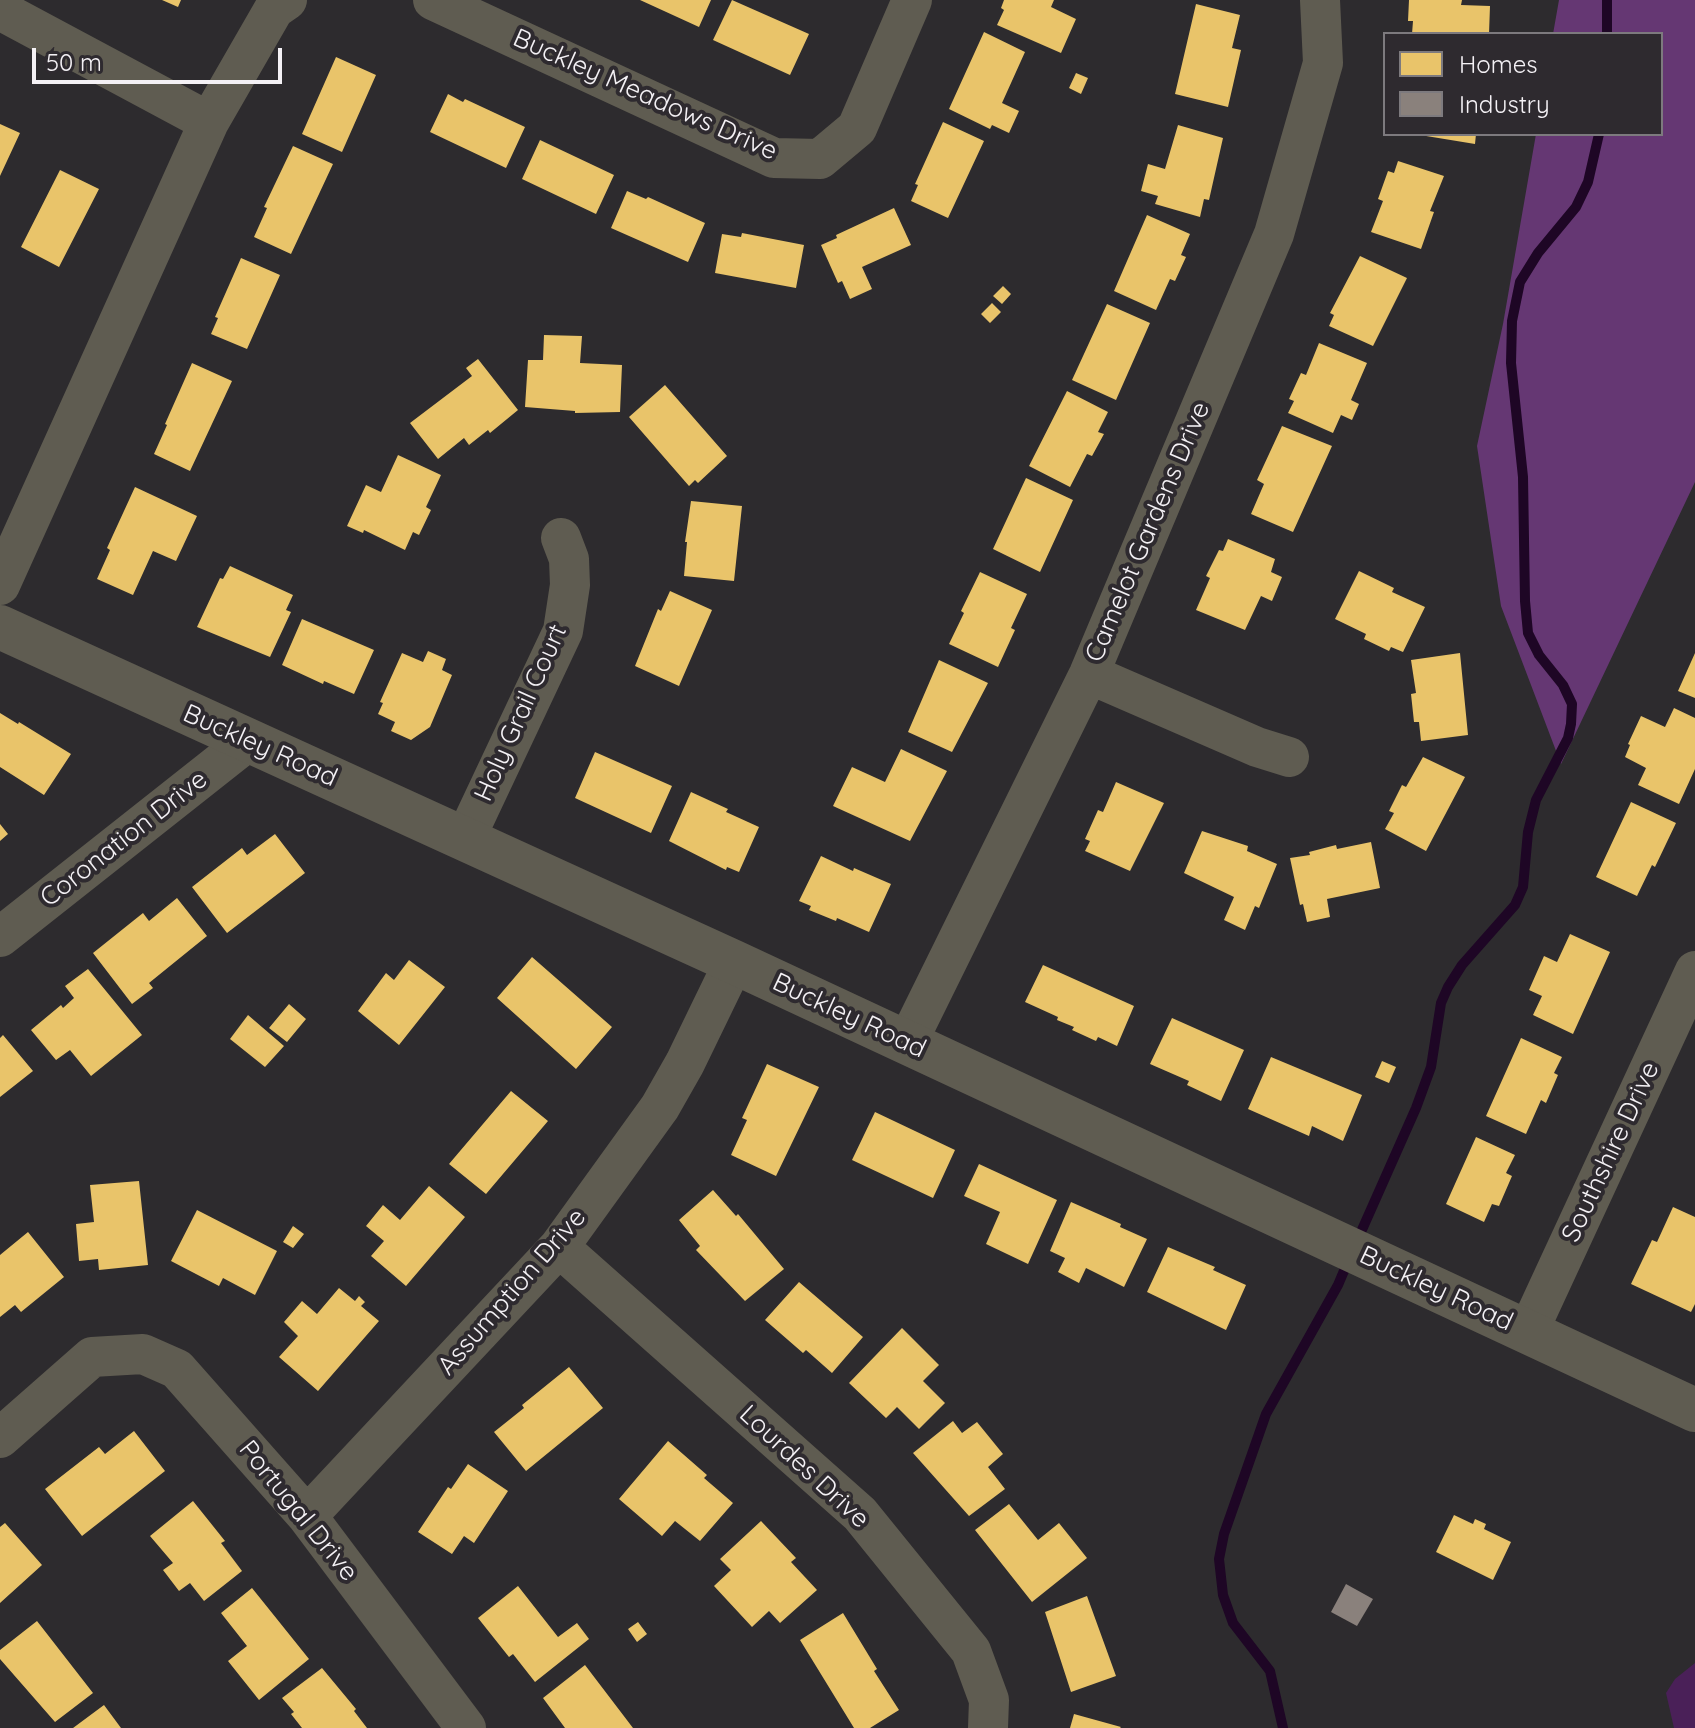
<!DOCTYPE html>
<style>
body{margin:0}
#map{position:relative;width:1695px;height:1728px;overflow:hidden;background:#2d2b2e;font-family:Quicksand,sans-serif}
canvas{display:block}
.legend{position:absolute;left:1383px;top:32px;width:280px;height:104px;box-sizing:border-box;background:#2e2a2f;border:2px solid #7d7a7e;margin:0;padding:10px 14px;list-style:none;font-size:24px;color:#f4f1f5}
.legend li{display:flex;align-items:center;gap:16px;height:40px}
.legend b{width:40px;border:2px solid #7d7a7e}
.scale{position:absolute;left:32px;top:48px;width:250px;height:36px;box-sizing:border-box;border:4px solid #f4f1f5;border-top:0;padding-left:10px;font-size:24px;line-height:28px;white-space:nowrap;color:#f4f1f5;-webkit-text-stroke:6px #2e2a2f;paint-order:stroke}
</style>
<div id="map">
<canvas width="1695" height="1728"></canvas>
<ul class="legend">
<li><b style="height:22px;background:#e9c46a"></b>Homes</li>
<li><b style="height:22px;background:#8a817c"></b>Industry</li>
</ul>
<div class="scale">50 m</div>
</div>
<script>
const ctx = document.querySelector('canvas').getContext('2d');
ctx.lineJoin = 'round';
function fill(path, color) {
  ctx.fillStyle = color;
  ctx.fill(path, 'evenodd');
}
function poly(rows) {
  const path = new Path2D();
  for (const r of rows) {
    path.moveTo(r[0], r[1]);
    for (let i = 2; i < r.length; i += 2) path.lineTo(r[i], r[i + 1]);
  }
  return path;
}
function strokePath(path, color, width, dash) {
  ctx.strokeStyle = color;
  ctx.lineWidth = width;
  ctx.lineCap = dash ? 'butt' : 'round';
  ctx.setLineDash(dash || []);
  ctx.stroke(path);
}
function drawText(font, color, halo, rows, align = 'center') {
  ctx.font = font + ' Quicksand,sans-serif';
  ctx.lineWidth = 8;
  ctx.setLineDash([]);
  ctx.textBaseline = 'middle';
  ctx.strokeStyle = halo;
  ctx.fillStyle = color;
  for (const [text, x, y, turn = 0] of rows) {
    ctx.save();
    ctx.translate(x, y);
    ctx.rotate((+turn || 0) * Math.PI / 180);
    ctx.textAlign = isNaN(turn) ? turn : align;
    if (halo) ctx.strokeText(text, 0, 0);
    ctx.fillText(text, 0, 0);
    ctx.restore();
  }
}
fill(poly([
 [1695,1663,1695,1728,1674,1728,1666,1693,1675,1679]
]), '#4a2058');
fill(poly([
 [1559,0,1695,0,1695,482,1561,764,1501,606,1477,446,1503,324,1536,134,1661,134,1661,34,1553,34]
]), '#653773');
fill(poly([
 [162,0,181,0,178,7],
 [640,0,711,0,699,27],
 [732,0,809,34,790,75,713,40],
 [1004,0,1054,0,1051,7,1076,19,1061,53,997,25,1004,10,1001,8],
 [1409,0,1462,0,1461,5,1490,6,1489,34,1412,34,1413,21,1408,21],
 [1196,4,1240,15,1232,48,1241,50,1228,107,1175,94],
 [984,32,1025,52,1002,103,1019,111,1009,133,992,125,990,129,949,109],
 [336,57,376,75,342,152,302,134],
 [1076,73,1088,78,1081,94,1069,88],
 [448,94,463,102,465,99,525,127,506,168,430,132],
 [943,122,984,141,948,218,911,201,918,185,915,184],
 [0,124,20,133,0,176],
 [1178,125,1223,138,1209,200,1204,199,1200,217,1155,204,1158,196,1141,191,1148,164,1165,169],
 [1414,134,1476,134,1475,144],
 [540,140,614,175,596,214,522,179],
 [293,146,333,164,291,254,254,237,267,208,264,207],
 [1398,161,1444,176,1430,211,1434,212,1421,249,1371,232,1383,201,1378,199,1388,171,1394,173],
 [60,170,99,189,59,267,21,247],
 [627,191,646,199,648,197,705,223,688,262,611,228],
 [894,208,911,245,862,267,872,289,850,299,842,281,838,283,821,245,837,238,836,235],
 [1147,215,1190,234,1181,255,1186,257,1175,281,1170,279,1156,310,1114,291],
 [742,233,804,245,796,288,715,273,722,234,741,237],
 [1360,256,1407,278,1373,346,1329,326,1334,315,1330,313],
 [241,258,280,275,247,349,211,334,218,318,215,317],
 [1003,286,1011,294,1002,304,993,296],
 [992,303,1001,312,990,323,981,314],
 [1107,304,1150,323,1116,400,1072,380],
 [544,335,582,336,580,363,622,365,620,412,575,413,575,411,525,407,528,360,543,360],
 [1319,343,1367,363,1351,400,1359,404,1352,420,1341,415,1333,433,1288,413,1294,401,1289,399,1301,373,1306,375],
 [478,359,518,410,490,433,488,430,469,445,464,438,438,459,410,423,472,376,466,368],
 [192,363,232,381,190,471,154,454,167,425,165,424],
 [665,385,727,456,698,483,695,480,689,486,629,417],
 [1067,391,1108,412,1098,432,1104,434,1092,456,1087,454,1070,487,1029,466],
 [1282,426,1332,446,1293,532,1251,514,1264,484,1257,480],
 [398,455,441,475,426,507,431,510,419,535,413,532,405,550,364,530,363,533,347,526,366,485,381,492],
 [1026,478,1073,500,1040,572,993,549],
 [135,487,197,516,176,561,153,551,133,595,97,579,110,550,107,548],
 [691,501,742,506,734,581,684,576,687,542,685,542],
 [1228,539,1275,559,1271,572,1282,577,1272,601,1261,596,1245,630,1196,610,1210,578,1206,576,1219,550,1223,551],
 [230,566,293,595,286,610,291,612,270,657,197,627,220,578,223,579],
 [1359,571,1394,588,1392,592,1425,607,1403,652,1391,647,1389,651,1364,639,1366,634,1335,619],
 [980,572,1027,594,1011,628,1015,630,998,667,949,644,964,613,961,611],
 [670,591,712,610,679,686,635,666,658,609,661,611],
 [302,619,374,650,354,694,324,681,323,684,282,665],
 [428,651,446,659,442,670,452,675,430,727,411,740,391,731,395,722,378,714,383,703,380,702,402,653,423,662],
 [1460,653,1468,735,1421,741,1419,722,1414,722,1411,694,1416,693,1411,660],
 [1695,653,1695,698,1678,691],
 [939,660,988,683,952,752,908,732],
 [1674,708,1695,718,1695,769,1679,804,1638,785,1646,768,1625,757,1630,745,1628,744,1641,716,1665,727],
 [0,713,18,724,19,722,71,754,44,795,0,767],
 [901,749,947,771,910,841,833,806,852,767,885,782],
 [595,752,672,786,651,833,575,798],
 [1423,757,1465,777,1426,851,1385,829,1394,813,1389,811,1402,785,1406,787],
 [1116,782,1164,803,1130,871,1085,851,1090,841,1085,839,1098,810,1103,812],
 [691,792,728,809,726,812,759,827,739,872,727,867,726,870,669,841],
 [1631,802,1676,823,1655,867,1652,865,1637,896,1596,877],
 [0,824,8,834,0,841],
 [1202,831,1248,846,1247,851,1277,864,1259,908,1255,906,1245,930,1224,920,1234,897,1184,873],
 [275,834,305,873,227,933,192,887,242,848,247,855],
 [1371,842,1380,888,1327,899,1330,917,1307,922,1303,904,1300,905,1290,858,1310,855,1309,852,1336,845,1337,849],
 [821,856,853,871,854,868,891,884,869,932,837,918,836,921,809,910,811,906,799,901],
 [177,898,207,936,149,983,153,988,132,1004,93,953,143,913,149,921],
 [1570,934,1610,952,1573,1034,1533,1015,1542,996,1529,990,1544,956,1557,962],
 [532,957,612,1027,576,1069,497,998],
 [409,960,445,987,399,1045,358,1011,386,973,394,980],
 [1043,965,1134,1006,1117,1046,1098,1037,1096,1041,1072,1030,1074,1027,1057,1020,1058,1017,1025,1002],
 [88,969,142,1035,91,1076,70,1050,56,1060,31,1030,61,1005,63,1008,74,998,65,986],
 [289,1004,306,1019,287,1042,269,1028],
 [248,1015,284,1046,265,1067,230,1039],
 [1172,1018,1244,1050,1221,1101,1187,1085,1189,1081,1150,1064],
 [3,1035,33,1071,0,1097,0,1038],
 [1521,1038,1562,1057,1554,1073,1558,1075,1546,1103,1541,1100,1526,1134,1486,1116],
 [1271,1057,1362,1095,1343,1141,1312,1126,1309,1136,1248,1109],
 [1382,1061,1396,1067,1389,1083,1375,1077],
 [767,1064,819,1087,776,1176,731,1155,747,1120,742,1118],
 [511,1091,548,1121,486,1194,449,1164],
 [875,1112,955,1150,933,1198,852,1160],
 [1476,1137,1515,1155,1506,1173,1512,1176,1499,1206,1492,1204,1484,1222,1446,1204],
 [979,1164,1057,1200,1028,1264,986,1244,1000,1212,964,1196],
 [139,1181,148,1265,99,1270,98,1259,79,1261,76,1224,94,1222,90,1185],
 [429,1186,465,1217,406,1286,371,1256,384,1241,366,1226,383,1205,400,1220],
 [713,1190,736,1216,738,1214,784,1269,745,1301,696,1250,700,1246,679,1220],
 [1071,1202,1121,1224,1120,1227,1147,1239,1124,1287,1086,1268,1079,1283,1058,1272,1065,1258,1050,1251],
 [1673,1207,1695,1217,1695,1304,1691,1312,1631,1284,1652,1240,1657,1242],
 [197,1210,277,1251,255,1295,223,1278,219,1286,171,1261],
 [293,1226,304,1234,293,1248,283,1242],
 [28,1232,64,1277,21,1312,15,1305,0,1317,0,1255],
 [1168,1247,1215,1267,1213,1270,1246,1285,1226,1330,1147,1292],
 [799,1282,863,1337,832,1373,806,1350,803,1353,765,1320],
 [339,1288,355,1301,359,1296,365,1302,361,1306,379,1321,318,1391,279,1357,298,1336,284,1322,302,1301,317,1314],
 [902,1328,939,1365,923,1381,945,1403,919,1429,897,1407,886,1418,849,1383],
 [569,1367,603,1408,526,1471,494,1432,524,1408,522,1405],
 [953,1421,962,1433,977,1422,1003,1454,988,1467,1005,1489,969,1516,913,1453],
 [134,1431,165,1471,82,1536,45,1489,99,1447,105,1454],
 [668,1441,707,1475,704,1478,733,1503,700,1541,675,1521,662,1536,619,1499],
 [468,1464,508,1491,474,1543,464,1536,452,1554,418,1532,448,1487,451,1489],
 [193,1501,225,1541,221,1543,242,1571,204,1601,190,1583,179,1591,163,1570,173,1563,150,1536],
 [1009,1504,1038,1540,1059,1523,1087,1558,1032,1602,975,1530],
 [1454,1515,1473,1524,1475,1519,1486,1524,1484,1529,1511,1542,1493,1580,1436,1552],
 [761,1521,796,1558,791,1562,817,1590,780,1623,769,1611,752,1627,714,1586,731,1570,720,1559],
 [5,1523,42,1565,0,1603,0,1527],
 [518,1586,558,1637,577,1623,589,1639,535,1682,513,1654,509,1657,478,1618],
 [252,1588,309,1659,259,1700,228,1661,247,1646,221,1613],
 [1087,1596,1116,1676,1071,1692,1045,1612],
 [843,1613,877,1669,874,1671,899,1710,870,1728,854,1728,800,1640],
 [37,1621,93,1693,55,1722,0,1659,0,1650],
 [638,1622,647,1634,637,1642,628,1629],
 [585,1665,633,1728,565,1728,543,1698],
 [322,1668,356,1709,354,1711,367,1728,302,1728,291,1714,294,1712,282,1698],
 [104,1705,121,1728,73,1728],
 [1074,1714,1121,1727,1120,1728,1070,1728]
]), '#e9c46a');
fill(poly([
 [1346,1584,1373,1599,1357,1626,1331,1612]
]), '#8a817c');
strokePath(poly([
 [1607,0,1607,34],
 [1357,1241,1416,1108,1431,1067,1441,1003,1448,987,1462,965,1515,905,1523,887,1528,832,1536,800,1568,738,1571,724,1572,704,1563,685,1539,655,1528,633,1525,601,1523,477,1511,363,1512,321,1520,282,1538,253,1576,207,1588,182,1599,134],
 [1283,1728,1270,1671,1233,1623,1223,1595,1219,1559,1224,1534,1266,1414,1338,1285,1349,1259]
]), '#1e0625', 10);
strokePath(poly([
 [433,0,774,158,820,159,857,128,912,0],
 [0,10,209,122],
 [0,585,209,122,274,9,287,0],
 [1089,674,1257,747,1289,757],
 [465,839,563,631,570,585,569,559,561,538],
 [0,937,248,741],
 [907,1043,1089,674,1274,234,1323,63,1320,0],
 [559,1247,860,1514,971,1651,989,1700,988,1728],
 [1528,1332,1695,971],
 [0,1438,92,1357,143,1354,177,1369,307,1516,466,1728],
 [307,1516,559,1247,660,1107,685,1063,734,962]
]), '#5f5c51', 40);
strokePath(poly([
 [0,627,734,962,1695,1410]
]), '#5f5c51', 44);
drawText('26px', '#f4f1f5', '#2e2a2f', [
 ["Buckley Meadows Drive",645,95,24],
 ["Camelot Gardens Drive",1148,532,-67],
 ["Holy Grail Court",521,713,-66],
 ["Buckley Road",260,746,24],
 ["Coronation Drive",124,839,-38],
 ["Buckley Road",849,1016,25],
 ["Southshire Drive",1611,1152,-65],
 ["Buckley Road",1436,1289,25],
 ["Assumption Drive",512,1292,-49],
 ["Lourdes Drive",804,1467,43],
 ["Portugal Drive",298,1511,51]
]);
</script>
